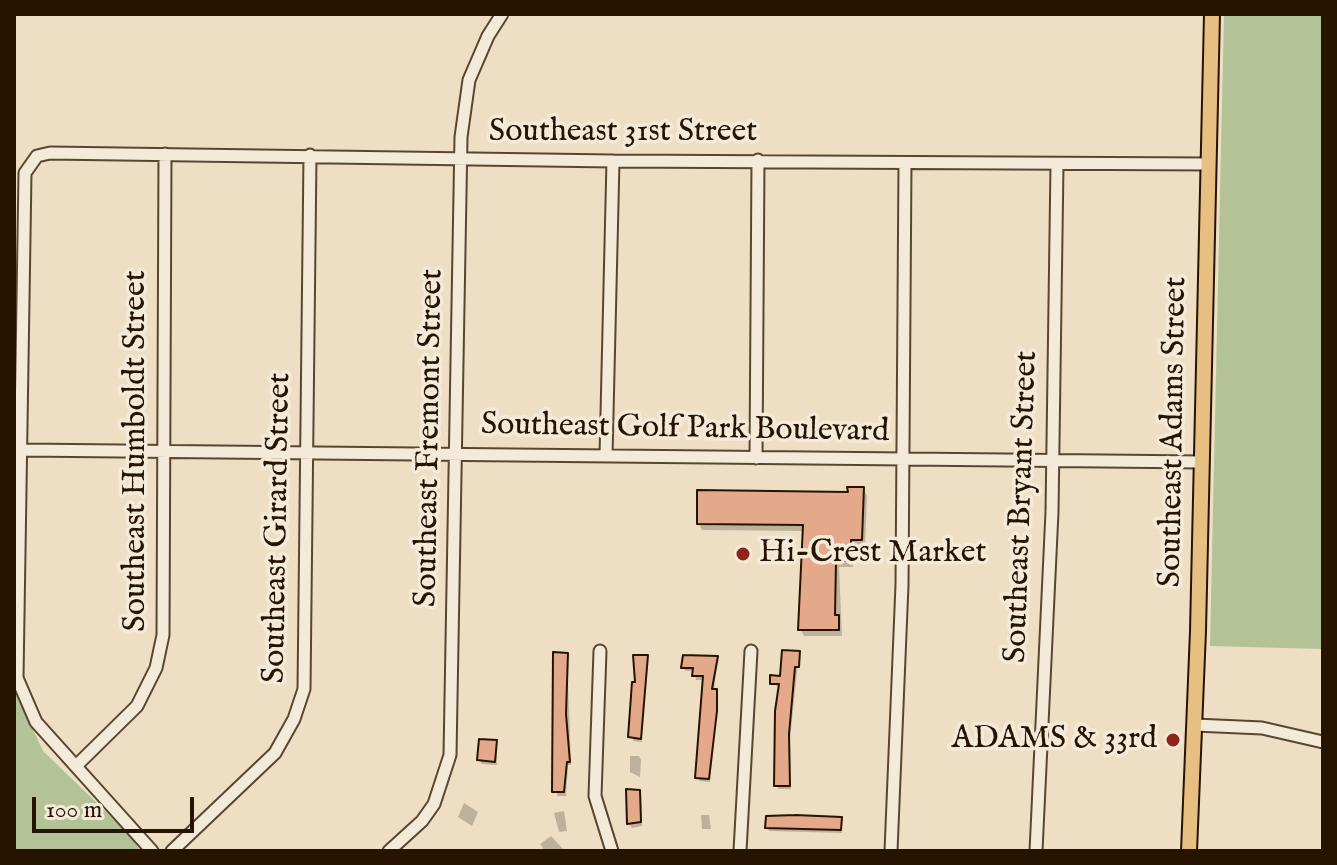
<!DOCTYPE html>
<style>
body{margin:0}
#map{position:relative;width:1337px;height:865px;overflow:hidden;background:#eedec4;font-family:"IM FELL English",serif}
canvas{display:block}
.frame{position:absolute;inset:0;border:16px solid #261300;pointer-events:none}
.scale{position:absolute;left:32px;top:797px;width:162px;height:36px;box-sizing:border-box;border:4px solid #261300;border-top:0;padding-left:10px;font-size:24px;line-height:28px;white-space:nowrap;color:#261300;-webkit-text-stroke:6px #f4ead9;paint-order:stroke}
</style>
<div id="map">
<canvas width="1337" height="865"></canvas>
<div class="frame"></div>
<div class="scale">100 m</div>
</div>
<script>
const ctx = document.querySelector('canvas').getContext('2d');
ctx.lineJoin = 'round';
function fill(path, color) {
  ctx.fillStyle = color;
  ctx.fill(path, 'evenodd');
}
function poly(rows) {
  const path = new Path2D();
  for (const r of rows) {
    path.moveTo(r[0], r[1]);
    for (let i = 2; i < r.length; i += 2) path.lineTo(r[i], r[i + 1]);
  }
  return path;
}
function strokePath(path, color, width, dash) {
  ctx.strokeStyle = color;
  ctx.lineWidth = width;
  ctx.lineCap = dash ? 'butt' : 'round';
  ctx.setLineDash(dash || []);
  ctx.stroke(path);
}
function drawText(font, color, halo, rows, align = 'center') {
  ctx.font = font + ' "IM FELL English",serif';
  ctx.lineWidth = 7;
  ctx.setLineDash([]);
  ctx.textBaseline = 'middle';
  ctx.strokeStyle = halo;
  ctx.fillStyle = color;
  for (const [text, x, y, turn = 0] of rows) {
    ctx.save();
    ctx.translate(x, y);
    ctx.rotate((+turn || 0) * Math.PI / 180);
    ctx.textAlign = isNaN(turn) ? turn : align;
    if (halo) ctx.strokeText(text, 0, 0);
    ctx.fillText(text, 0, 0);
    ctx.restore();
  }
}
fill(poly([
 [1224,14,1323,14,1323,649,1210,646],
 [14,689,43,751,130,835,140,851,14,851]
]), '#b4c297');
fill(poly([
 [863,489,867,496,865,546,854,546,853,567,839,567,842,636,804,636,800,629,805,531,702,530,699,524],
 [799,653,790,739,791,789,778,789,780,688,772,683,782,678],
 [567,655,571,765,568,765,566,796,557,796],
 [647,657,642,742,633,741,637,684],
 [717,658,714,691,718,695,710,782,699,781,705,680,696,680,694,671,686,671,683,668],
 [496,742,497,765,482,764,479,760],
 [630,756,639,756,641,760,640,777,630,772],
 [628,791,638,792,641,796,642,826,632,828,629,824],
 [464,803,478,812,472,826,458,817],
 [564,811,567,831,559,832,554,813],
 [701,815,709,815,711,829,702,829],
 [841,819,842,833,769,831,767,827],
 [551,836,563,849,564,851,545,851,540,844]
]), '#0003');
const building = poly([
 [847,487,864,487,862,540,851,540,851,561,836,561,835,615,839,615,839,630,798,630,803,525,697,524,697,490,848,492,847,487],
 [782,650,800,651,799,667,795,667,789,734,790,786,774,786,775,711,779,684,770,684,770,675,780,676,782,650],
 [553,652,568,653,566,714,570,762,567,762,564,792,552,792,553,652],
 [633,655,648,655,641,739,628,737,632,682,635,682,633,655],
 [683,655,718,656,712,689,717,689,717,711,709,779,695,778,703,676,692,676,693,668,681,668,683,655],
 [479,739,497,740,495,762,477,760,479,739],
 [626,789,640,790,641,822,627,824,626,789],
 [795,815,842,817,841,830,765,828,766,816,795,815]
]);
fill(building, '#e4a88b');
strokePath(building, '#261300', 2);
const minor = poly([
 [23,450,1202,462],
 [606,456,613,161],
 [756,458,758,160],
 [600,651,595,796,612,851],
 [1195,725,1262,728,1323,742],
 [76,766,137,706,156,668,163,635,165,154],
 [152,851,36,722,17,678,25,173,37,156,50,153,613,161,1209,164],
 [172,851,275,753,294,719,304,689,310,155],
 [389,851,422,821,434,804,450,755,461,137,469,80,488,36,502,14],
 [740,851,751,651],
 [891,851,902,585,905,163],
 [1036,851,1052,512,1057,165]
]);
const major = poly([
 [1189,851,1198,631,1212,14]
]);
strokePath(minor, '#584631', 15);
strokePath(major, '#261300', 18);
strokePath(minor, '#f4ead9', 11);
strokePath(major, '#e7bf82', 14);
for (const [x, y, r, color] of [
 [743,554,8,"#8f2418"],
 [1173,740,8,"#8f2418"]
]) {
  const dot = new Path2D();
  dot.arc(x, y, r, 0, 2 * Math.PI);
  ctx.fillStyle = color;
  ctx.fill(dot);
  strokePath(dot, '#f4ead9', 3);
}
drawText('32px', '#261300', '#f4ead9', [
 ["Southeast 31st Street",623,133],
 ["Southeast Golf Park Boulevard",685,430,1],
 ["Southeast Adams Street",1175,432,-89],
 ["Southeast Fremont Street",431,438,-89],
 ["Southeast Humboldt Street",137,451,-90],
 ["Southeast Bryant Street",1023,507,-88],
 ["Southeast Girard Street",279,528,-89]
]);
drawText('32px', '#261300', '#f4ead9', [
 ["Hi-Crest Market",759,554],
 ["ADAMS & 33rd",1157,740,"right"]
], 'left');
</script>
